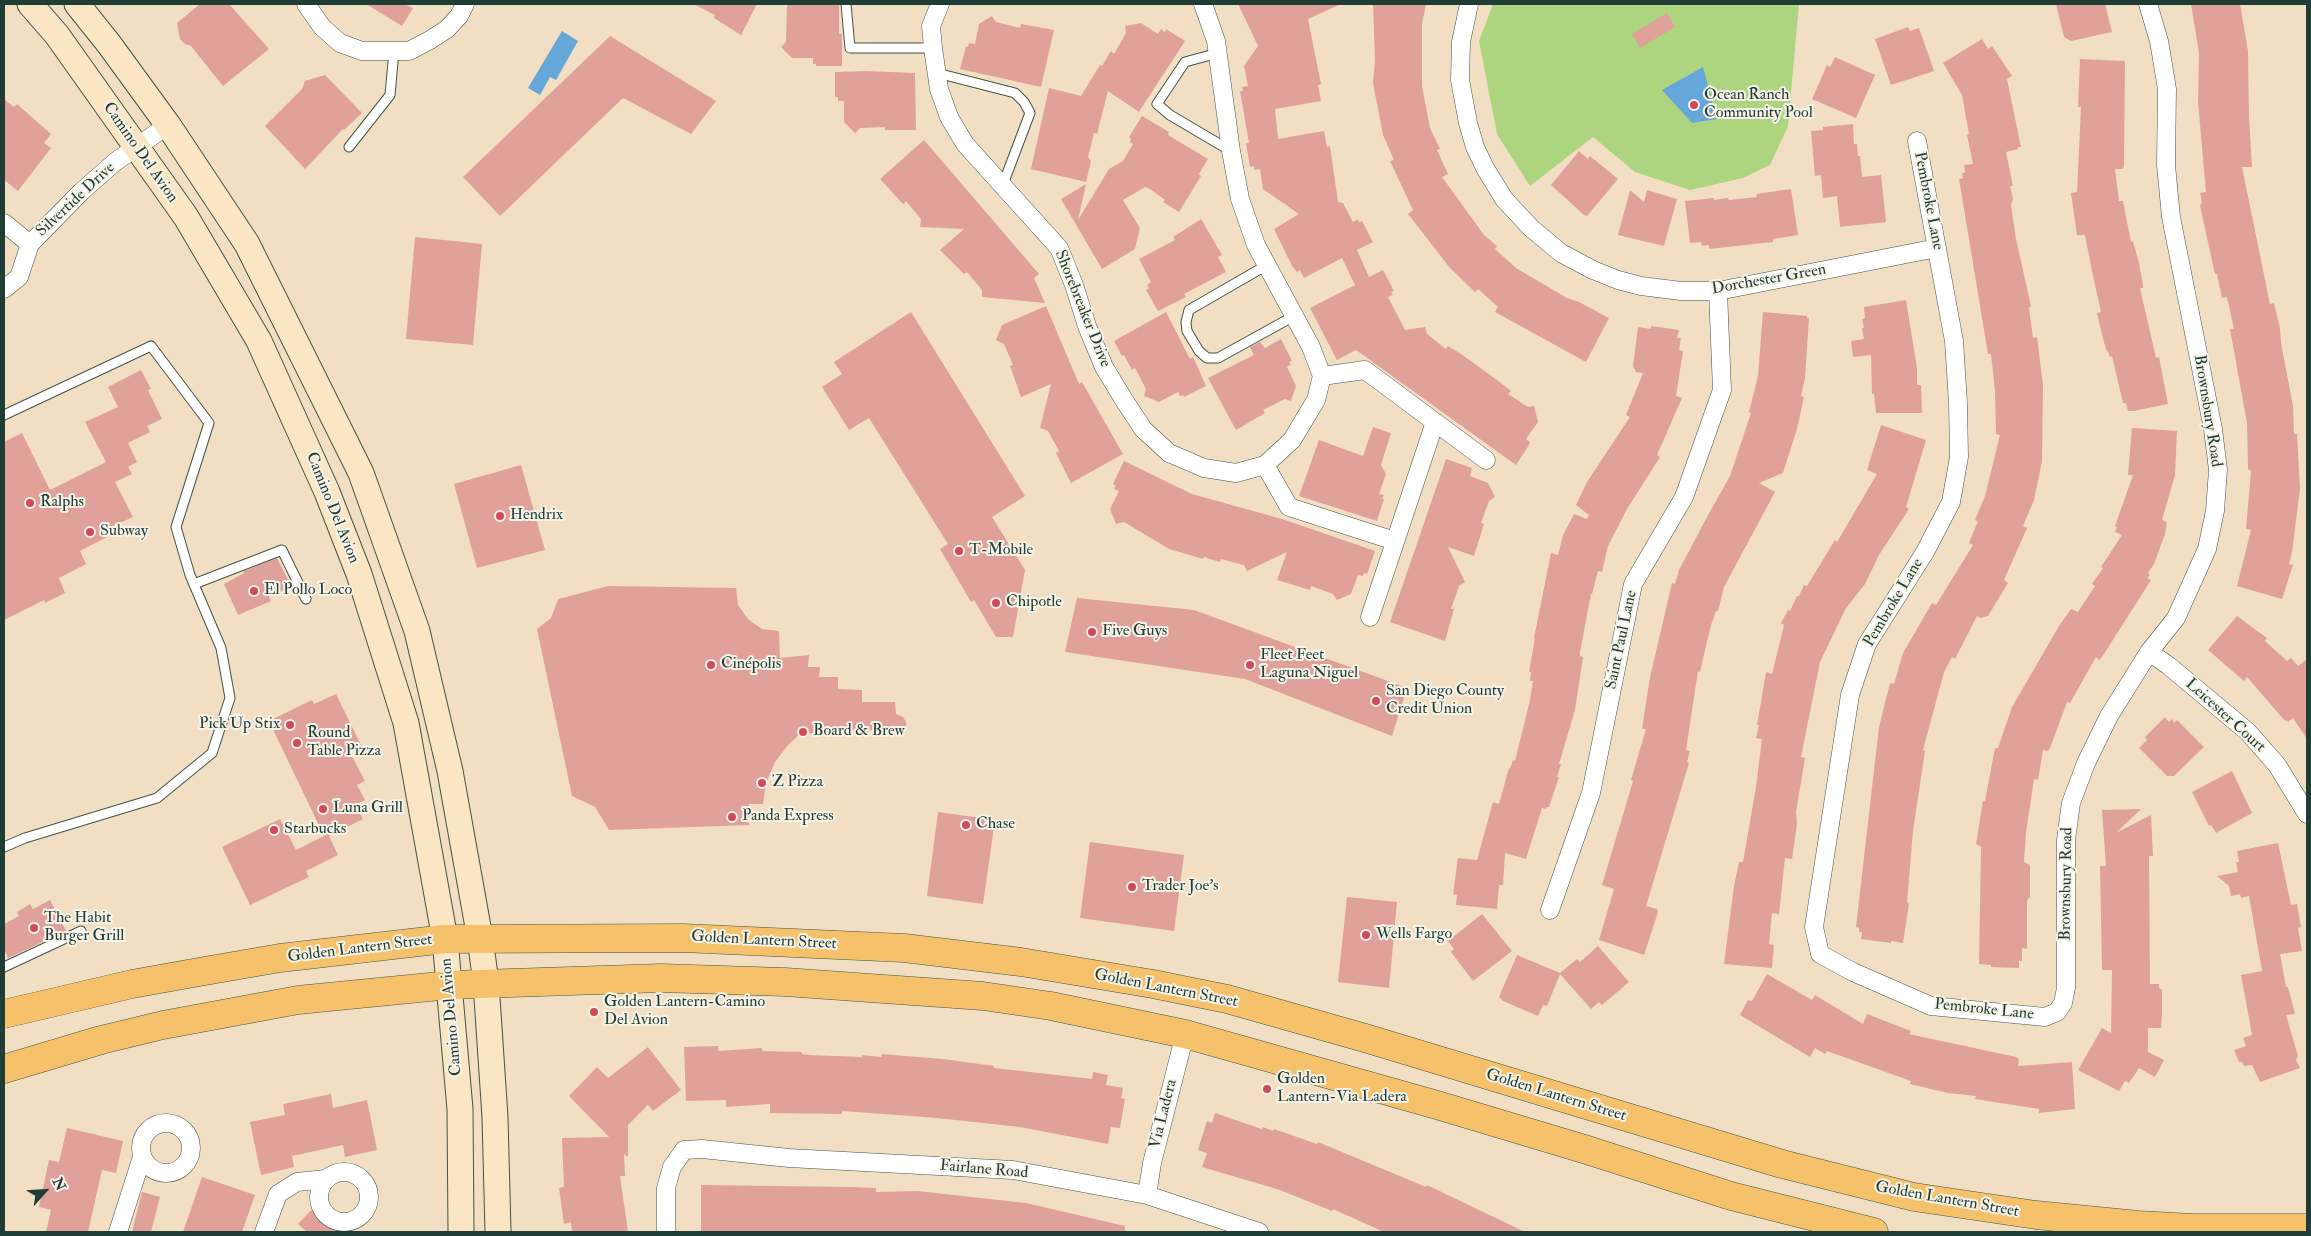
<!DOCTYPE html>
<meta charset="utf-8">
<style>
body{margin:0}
#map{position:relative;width:2311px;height:1236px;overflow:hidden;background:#f2dfc3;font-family:"IM FELL Double Pica",serif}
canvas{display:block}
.frame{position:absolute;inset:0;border:5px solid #1f3d34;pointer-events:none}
.north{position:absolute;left:20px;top:1166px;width:50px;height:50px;-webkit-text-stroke:4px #f7f3e8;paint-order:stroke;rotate:64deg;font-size:14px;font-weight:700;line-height:20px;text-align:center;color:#1f3d34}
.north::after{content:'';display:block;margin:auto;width:18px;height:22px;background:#1f3d34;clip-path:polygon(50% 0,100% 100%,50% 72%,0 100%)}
</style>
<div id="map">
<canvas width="2311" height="1236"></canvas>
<div class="frame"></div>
<div class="north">N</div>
</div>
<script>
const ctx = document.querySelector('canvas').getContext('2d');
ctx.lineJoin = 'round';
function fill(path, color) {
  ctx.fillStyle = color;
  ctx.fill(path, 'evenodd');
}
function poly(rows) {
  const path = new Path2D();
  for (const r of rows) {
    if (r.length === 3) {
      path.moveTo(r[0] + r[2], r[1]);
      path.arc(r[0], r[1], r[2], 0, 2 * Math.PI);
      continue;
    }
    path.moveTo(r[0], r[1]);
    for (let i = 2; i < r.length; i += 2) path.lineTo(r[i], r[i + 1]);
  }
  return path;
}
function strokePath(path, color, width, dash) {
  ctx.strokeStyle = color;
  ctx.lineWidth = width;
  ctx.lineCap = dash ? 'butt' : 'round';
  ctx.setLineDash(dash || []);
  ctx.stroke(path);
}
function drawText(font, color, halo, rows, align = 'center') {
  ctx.font = font + ' "IM FELL Double Pica",serif';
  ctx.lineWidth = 4;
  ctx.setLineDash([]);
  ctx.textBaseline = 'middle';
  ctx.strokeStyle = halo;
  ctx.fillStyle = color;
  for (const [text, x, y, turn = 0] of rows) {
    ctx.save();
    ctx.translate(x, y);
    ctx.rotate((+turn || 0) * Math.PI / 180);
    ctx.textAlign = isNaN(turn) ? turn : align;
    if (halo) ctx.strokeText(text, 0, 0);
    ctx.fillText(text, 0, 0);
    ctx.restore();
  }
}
fill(poly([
 [1493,4,1799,4,1788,126,1770,165,1743,178,1690,190,1635,172,1593,137,1530,186,1497,134,1479,41]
]), '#add57f');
fill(poly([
 [562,31,578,41,556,80,550,77,540,95,528,88],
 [1703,67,1717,119,1692,123,1662,90]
]), '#65a7d9');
fill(poly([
 [200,4,229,4,269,49,223,86,191,46,185,44,180,39,177,23],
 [366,4,404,4,413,8,402,26],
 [693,4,757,4,741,35,714,18,715,15],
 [787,4,839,4,839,34,842,34,842,66,816,66,816,64,813,64,813,58,792,58,781,47,786,42],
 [1238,4,1341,4,1308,19,1321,84,1318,85,1321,101,1275,109,1278,139,1324,131,1327,147,1330,146,1338,202,1343,203,1353,222,1358,219,1359,222,1362,221,1373,242,1357,250,1369,277,1383,270,1394,291,1391,292,1393,295,1388,297,1405,330,1425,327,1427,334,1446,349,1448,346,1461,354,1497,380,1511,391,1508,394,1528,407,1534,406,1538,422,1526,439,1530,442,1529,445,1516,465,1356,350,1337,360,1310,308,1355,285,1342,258,1304,278,1300,270,1297,272,1292,266,1274,229,1299,214,1263,189,1260,169,1254,170,1254,166,1250,167,1246,143,1249,143,1240,91,1243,91,1242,87,1248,86,1244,66,1258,46],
 [1373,4,1426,4,1422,24,1422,86,1430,128,1440,149,1437,150,1448,174,1442,177,1484,235,1497,246,1495,249,1516,268,1567,298,1579,302,1609,318,1586,362,1495,312,1498,307,1478,289,1475,292,1450,268,1408,214,1413,210,1390,161,1394,160,1383,135,1373,83,1375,60],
 [2056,4,2105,4,2112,32,2071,41,2064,37],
 [2191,4,2240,4,2248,51,2249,118,2252,167,2242,167,2270,304,2274,303,2280,328,2281,343,2293,406,2294,434,2297,434,2300,489,2292,552,2289,564,2293,565,2282,599,2237,586,2251,530,2246,529,2251,471,2248,469,2247,423,2230,329,2234,329,2227,297,2222,298,2217,274,2215,274,2200,206,2202,202,2200,193,2206,192,2198,102,2199,53],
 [1667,13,1675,27,1640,48,1632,34],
 [992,16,996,22,1020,28,1021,24,1054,30,1041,87,960,69,966,46,968,47,969,43,975,44,979,24],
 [1141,23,1158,34,1161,29,1165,32,1166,29,1185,41,1139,112,1108,91,1097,134,1094,133,1088,157,1091,161,1086,182,1031,169,1049,88,1081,96,1100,65,1102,66,1111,51,1114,54,1126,33,1125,26],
 [1908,27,1910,31,1919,28,1934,71,1891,85,1875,39],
 [610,36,716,101,691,134,623,98,500,216,463,177],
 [1982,39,1988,49,1992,46,2012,76,2007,79,2021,147,2018,147,2018,149,2006,152,2013,186,2010,186,2013,199,2011,205,2016,239,2031,306,2029,308,2033,338,2037,337,2043,386,2042,461,2034,500,2023,526,2027,528,2004,580,2008,583,1988,616,1981,618,1977,616,1955,659,1952,657,1944,672,1923,750,1925,751,1913,831,1907,902,1909,904,1903,943,1891,941,1891,943,1861,939,1862,932,1859,932,1859,928,1856,927,1879,727,1890,683,1894,684,1903,653,1932,603,1936,605,1973,545,1969,543,1978,521,1975,520,1985,496,2000,435,1996,434,1995,391,1991,354,1988,354,1959,179,1963,178,1962,173,1965,173,1964,165,1973,164,1967,135,1969,134,1962,95,1943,63],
 [1835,57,1875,75,1856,118,1812,99,1827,65,1830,67],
 [2080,59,2125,61,2124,165,2123,169,2115,169,2119,201,2123,201,2131,242,2133,241,2139,263,2143,285,2143,288,2140,288,2156,358,2159,357,2168,404,2134,411,2128,411,2126,403,2123,403,2112,356,2110,357,2108,351,2107,352,2103,339,2097,313,2101,312,2092,271,2085,235,2077,235,2071,193,2077,192,2081,107,2078,107],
 [866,71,915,73,916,130,885,130,885,127,860,128,855,133,844,122,844,101,838,101,838,97,835,97,835,72],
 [325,75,362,113,344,130,343,129,305,169,265,126,302,89,305,81],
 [4,99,14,107,17,104,51,134,44,143,51,148,18,191,4,180],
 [1142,116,1169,132,1168,135,1208,159,1199,174,1201,176,1179,212,1163,202,1165,200,1150,189,1145,187,1123,200,1140,228,1135,249,1102,269,1061,199,1086,184,1078,220,1109,169,1123,161,1133,144,1130,142,1131,139,1129,137],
 [1853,124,1854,144,1857,144,1858,156,1860,156,1862,177,1881,175,1886,222,1840,227,1837,196,1823,198,1821,175,1815,176,1811,131,1823,130,1823,127],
 [924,140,1039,274,1034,278,1045,303,982,297,982,290,967,272,964,274,940,250,964,229,920,227,921,219,906,201,903,204,880,179],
 [1579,151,1588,159,1590,156,1618,179,1587,216,1584,215,1551,185],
 [1791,189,1798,235,1773,239,1773,242,1709,249,1709,245,1702,246,1701,242,1690,243,1685,201,1714,198,1714,200,1728,198,1729,200,1757,197,1756,194],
 [1630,190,1644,202,1647,190,1677,199,1664,246,1618,235],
 [1201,219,1222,255,1218,257,1226,272,1184,294,1186,297,1158,311,1146,290,1149,288,1147,285,1151,282,1139,259,1175,240,1173,237],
 [415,237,482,244,473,345,406,339],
 [1906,300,1917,368,1917,385,1921,385,1922,413,1876,413,1874,394,1872,394,1871,355,1853,357,1851,341,1864,339,1862,328,1864,328,1862,319,1865,318,1864,307],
 [1046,306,1079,384,1082,382,1123,454,1071,483,1056,453,1059,451,1048,431,1040,428,1051,384,1021,397,1010,366,1013,365,1004,344,996,340,1002,325],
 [911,312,1025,496,992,517,1025,570,1013,637,996,637,974,600,971,602,940,549,948,544,869,418,849,430,822,387,842,374,834,362],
 [1166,312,1190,359,1193,357,1206,386,1184,397,1183,395,1180,396,1178,392,1159,402,1144,396,1146,389,1135,368,1132,370,1124,355,1122,356,1114,341],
 [1763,312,1807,316,1807,318,1809,318,1805,378,1801,396,1804,397,1797,429,1783,473,1759,483,1775,492,1724,587,1718,611,1716,611,1711,625,1700,672,1698,671,1686,750,1690,751,1687,762,1689,763,1646,906,1657,909,1658,912,1644,955,1599,940,1614,889,1602,885,1633,781,1631,780,1646,729,1642,729,1650,677,1672,583,1675,584,1679,570,1707,517,1730,476,1751,413,1749,412,1758,376],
 [1651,326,1679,330,1677,338,1681,338,1679,350,1683,351,1676,396,1682,398,1657,455,1660,457,1627,509,1608,546,1602,572,1598,571,1592,594,1591,594,1580,652,1580,656,1583,657,1575,710,1559,764,1561,764,1557,777,1559,777,1549,807,1547,807,1546,809,1542,808,1526,859,1505,853,1503,885,1499,885,1497,909,1456,905,1457,895,1453,894,1458,858,1477,860,1493,802,1499,804,1509,768,1510,769,1513,760,1515,761,1530,700,1533,681,1530,681,1531,672,1529,672,1535,638,1534,638,1551,553,1558,555,1563,535,1574,514,1587,519,1589,515,1576,505,1587,482,1630,417,1626,415,1643,373,1636,372,1633,366,1638,327,1651,329],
 [1281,339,1292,361,1289,362,1291,365,1287,367,1296,386,1291,401,1285,399,1263,410,1265,413,1236,430,1208,378,1254,355,1250,347,1260,342,1265,348],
 [141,370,151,389,148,390,162,419,147,426,150,432,128,443,137,462,128,467,132,474,115,482,133,517,104,530,107,537,80,551,86,564,59,578,65,593,45,603,44,600,4,620,4,442,22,433,50,490,106,462,85,422,118,407,108,387],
 [1881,425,1926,440,1906,507,1909,509,1879,555,1865,584,1846,608,1820,662,1801,757,1805,758,1796,812,1797,824,1792,859,1785,858,1779,914,1772,913,1769,944,1774,945,1772,968,1724,964,1734,886,1739,862,1743,862,1756,787,1762,739,1756,738,1759,725,1757,725,1766,672,1772,674,1784,625,1781,623,1788,610,1790,611,1797,596,1799,596,1804,585,1807,586,1835,540,1837,542,1877,474,1867,470],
 [1373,427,1391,433,1381,465,1386,474,1379,494,1384,495,1382,499,1384,499,1377,521,1299,496,1319,440,1363,456],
 [2132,428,2177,431,2175,475,2162,520,2167,522,2165,534,2154,564,2148,573,2150,575,2147,578,2151,580,2102,657,2099,660,2096,657,2070,703,2067,702,2050,748,2048,751,2043,750,2038,780,2034,779,2026,833,2024,862,2030,865,2030,897,2027,900,2027,949,2022,948,2022,961,2019,961,2019,968,1991,967,1991,965,1979,964,1981,847,1976,844,1983,801,1985,801,1995,748,1998,748,2012,707,2059,626,2071,609,2078,612,2095,586,2092,584,2103,568,2101,567,2122,535,2115,532,2117,527,2115,526,2133,475,2128,475],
 [1446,459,1472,468,1470,476,1488,483,1495,497,1489,501,1481,523,1484,524,1474,556,1448,547,1465,582,1459,586,1451,609,1454,609,1445,641,1390,622],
 [1124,461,1192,494,1282,519,1375,551,1367,574,1364,573,1363,576,1358,575,1351,594,1337,600,1333,594,1311,586,1310,590,1277,580,1287,552,1247,571,1244,565,1221,559,1220,562,1204,557,1203,559,1169,549,1124,522,1116,524,1110,509,1119,491,1114,489,1116,486,1113,484],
 [521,465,545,550,477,568,454,484],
 [277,558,291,586,269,597,271,601,238,615,224,584,244,573,244,571],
 [608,586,736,588,738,605,748,619,762,629,779,631,780,658,809,655,808,667,820,667,819,677,838,677,838,689,862,690,862,702,895,702,896,714,903,717,906,722,906,729,903,734,897,736,884,730,818,730,818,733,800,734,788,745,775,762,766,783,763,804,749,804,749,825,609,830,595,807,572,796,537,629,551,618,558,599],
 [1077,598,1194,610,1407,688,1392,736,1245,679,1065,652],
 [2237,616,2267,638,2265,641,2287,661,2291,658,2298,666,2307,659,2307,739,2293,718,2288,722,2286,720,2285,721,2247,677,2244,681,2208,650],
 [336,694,360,743,348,749,365,781,357,785,365,800,355,805,363,819,329,836,338,855,306,871,309,877,250,905,222,847,280,819,296,850,324,836,269,721,312,700,314,704],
 [2165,717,2169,722,2172,719,2174,723,2177,720,2204,747,2174,776,2167,776,2139,748,2147,740,2145,737],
 [2232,771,2252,813,2216,833,2211,825,2209,826,2192,792],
 [2141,809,2116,833,2151,815,2153,856,2149,856,2150,984,2159,984,2159,988,2162,990,2162,1015,2161,1028,2148,1028,2148,1052,2164,1060,2155,1077,2139,1068,2129,1083,2125,1081,2119,1091,2078,1070,2102,1028,2111,1033,2112,970,2102,970,2100,866,2106,866,2102,810],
 [938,812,995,820,983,904,927,896],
 [1090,842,1184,855,1174,931,1080,918],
 [2278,843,2291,905,2297,904,2301,927,2298,928,2302,951,2280,954,2286,987,2288,987,2295,1014,2286,1015,2298,1056,2296,1060,2300,1068,2260,1082,2252,1065,2244,1066,2242,1062,2239,1062,2234,1050,2246,1046,2243,1038,2252,1035,2241,975,2262,971,2249,896,2241,898,2240,894,2231,896,2229,886,2217,876,2238,872,2236,862,2239,862,2237,851],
 [1347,897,1397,902,1389,988,1338,982],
 [50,900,66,931,8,958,4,948,4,924,19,916,17,912,30,904,33,909],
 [1482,914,1512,951,1473,981,1451,952,1454,949,1448,941],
 [1598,946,1629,982,1602,1005,1599,1002,1591,1009,1560,974,1547,1006,1543,1005,1538,1016,1503,1001,1499,997,1517,955,1560,973,1577,959,1580,962],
 [1767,974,1812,1000,1815,995,1863,1024,1867,1014,1911,1031,1909,1034,2016,1057,2019,1059,2018,1066,2072,1062,2075,1109,2039,1113,2039,1109,1975,1099,1976,1096,1948,1093,1910,1084,1911,1081,1827,1051,1825,1054,1815,1048,1810,1057,1740,1015,1748,1000,1752,1001],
 [718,1046,718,1051,762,1048,762,1051,802,1052,802,1054,809,1055,862,1057,862,1055,881,1057,882,1054,943,1059,994,1066,994,1068,1092,1079,1093,1072,1108,1075,1106,1085,1123,1088,1121,1098,1125,1099,1120,1128,1111,1127,1108,1144,1020,1127,937,1118,842,1111,842,1114,770,1113,770,1104,726,1107,726,1100,686,1101,684,1047],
 [648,1047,681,1090,653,1111,648,1105,628,1125,628,1157,624,1154,625,1176,620,1176,628,1232,572,1232,571,1222,564,1224,559,1188,564,1187,562,1138,609,1137,569,1096,597,1067,608,1078],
 [331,1094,333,1108,367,1100,377,1150,345,1157,343,1145,292,1156,294,1167,261,1175,250,1122,285,1115,283,1104],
 [1215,1113,1262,1129,1263,1127,1273,1131,1274,1129,1317,1144,1318,1142,1426,1187,1427,1185,1525,1232,1384,1232,1333,1209,1332,1211,1280,1190,1202,1167,1207,1153,1198,1150,1207,1121,1212,1123],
 [67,1128,123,1141,116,1173,102,1170,88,1232,46,1232,51,1210,39,1207,49,1160,59,1162],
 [202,1177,255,1195,242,1232,183,1232],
 [701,1185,850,1187,876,1188,876,1192,918,1191,1026,1203,1125,1226,1125,1232,701,1232],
 [142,1192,160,1197,151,1232,132,1232],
 [311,1210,336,1232,307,1232,298,1224]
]), '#e0a19b');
const lane = poly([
 [846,4,850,48,933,48],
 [1218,53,1185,62,1157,104,1170,115,1231,151],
 [937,73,1015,93,1024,102,1030,113,1002,187],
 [349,147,390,95,394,51],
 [1267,265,1189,310,1186,322,1187,331,1199,351,1207,358,1218,358,1294,316],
 [4,415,151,346,209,423,176,527,190,575,221,648,230,698,212,753,157,798,25,838,4,847],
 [194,584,282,550,306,599],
 [4,967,81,931]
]);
const street = poly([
 [306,4,322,27,340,43,362,51,409,51,430,40,447,29,459,16,465,4],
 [940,4,931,26,933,48,939,89,949,117,965,144,1059,248,1074,285,1087,326,1104,367,1124,400,1143,429,1169,453,1204,468,1236,473,1265,465,1292,440,1316,400,1322,376,1311,347,1256,245,1240,199,1231,151,1216,41,1203,4],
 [1469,4,1461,42,1460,80,1468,123,1475,147,1485,168,1504,199,1531,228,1561,253,1593,270,1618,280,1641,286,1681,291,1718,291,1937,248],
 [1917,141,1954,341,1958,403,1959,457,1951,502,1925,552,1867,644,1850,695,1814,927,1820,954,1853,972,1931,1006,2045,1017,2057,1012,2063,1003,2066,988,2066,840,2071,803,2086,763,2109,716,2149,652,2176,618,2207,549,2215,511,2218,470,2213,429,2171,217,2166,165,2167,89,2159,41,2148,4],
 [4,223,30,244],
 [4,289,19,277,30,244,81,192,115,162,168,125],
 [1322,376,1365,370,1486,460],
 [1265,465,1289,507,1395,541],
 [1370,617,1435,422],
 [2149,652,2169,666,2248,732,2277,765,2307,814],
 [1550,910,1591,793,1633,584,1684,497,1722,390,1718,291],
 [166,1148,25],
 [344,1197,25],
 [1147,1195,1152,1163,1185,1034],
 [118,1232,142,1157],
 [264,1232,278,1194,297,1182,326,1179],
 [666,1232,666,1188,672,1167,684,1150,702,1149,789,1158,1013,1170,1147,1195,1259,1232]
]);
const secondary = poly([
 [30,4,57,35,186,217,259,341,327,492,359,574,406,723,445,939,460,1109,461,1232],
 [77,4,109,44,168,125,247,244,361,473,417,631,450,771,480,938,486,983,495,1117,498,1232]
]);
const primary = poly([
 [4,1014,132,984,199,972,280,958,445,939,683,938,904,948,1021,962,1153,984,1227,999,1365,1038,1782,1164,1914,1197,2036,1215,2138,1225,2193,1228,2307,1228],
 [4,1069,101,1040,163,1025,298,1000,450,985,661,978,785,982,983,996,1051,1006,1185,1034,1437,1105,1584,1149,1731,1196,1874,1232]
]);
strokePath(lane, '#3f5549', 11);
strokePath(street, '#3f5549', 19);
strokePath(secondary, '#3f5549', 27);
strokePath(primary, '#3f5549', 29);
strokePath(lane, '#fff', 9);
strokePath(street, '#fff', 18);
strokePath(secondary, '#fbe6c4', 25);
strokePath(primary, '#f5c16b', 28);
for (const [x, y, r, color] of [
 [1694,105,5,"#d1495b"],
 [30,503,5,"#d1495b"],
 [500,516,5,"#d1495b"],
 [90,532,5,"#d1495b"],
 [959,551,5,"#d1495b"],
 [254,591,5,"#d1495b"],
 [996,603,5,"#d1495b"],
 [1092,632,5,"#d1495b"],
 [711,665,5,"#d1495b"],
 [1250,665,5,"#d1495b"],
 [1376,701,5,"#d1495b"],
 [290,725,5,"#d1495b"],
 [803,732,5,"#d1495b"],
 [297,743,5,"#d1495b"],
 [762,783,5,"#d1495b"],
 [323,809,5,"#d1495b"],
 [732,817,5,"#d1495b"],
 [966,825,5,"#d1495b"],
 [274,830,5,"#d1495b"],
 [1132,887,5,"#d1495b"],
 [34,928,5,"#d1495b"],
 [1366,935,5,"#d1495b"],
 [594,1012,5,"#d1495b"],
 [1267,1089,5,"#d1495b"]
]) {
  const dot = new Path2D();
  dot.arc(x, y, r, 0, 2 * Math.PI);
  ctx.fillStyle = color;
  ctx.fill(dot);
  strokePath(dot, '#f7f3e8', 2);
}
drawText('16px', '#1f3d34', '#f7f3e8', [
 ["Ocean Ranch",1704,96],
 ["Community Pool",1704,114],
 ["Ralphs",40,503],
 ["Hendrix",510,516],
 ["Subway",100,532],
 ["T-Mobile",969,551],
 ["El Pollo Loco",264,591],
 ["Chipotle",1006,603],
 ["Five Guys",1102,632],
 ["Fleet Feet",1260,656],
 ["Laguna Niguel",1260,674],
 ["Cinépolis",721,665],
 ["San Diego County",1386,692],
 ["Credit Union",1386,710],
 ["Pick Up Stix",280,725,"right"],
 ["Board & Brew",813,732],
 ["Round",307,734],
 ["Table Pizza",307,752],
 ["Z Pizza",772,783],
 ["Luna Grill",333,809],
 ["Panda Express",742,817],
 ["Chase",976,825],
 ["Starbucks",284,830],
 ["Trader Joe's",1142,887],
 ["The Habit",44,919],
 ["Burger Grill",44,937],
 ["Wells Fargo",1376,935],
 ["Golden Lantern-Camino",604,1003],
 ["Del Avion",604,1021],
 ["Golden",1277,1080],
 ["Lantern-Via Ladera",1277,1098]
], 'left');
drawText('16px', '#1f3d34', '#f7f3e8', [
 ["Camino Del Avion",140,153,55],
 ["Silvertide Drive",76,200,-43],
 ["Pembroke Lane",1928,201,79],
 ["Dorchester Green",1769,280,-10],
 ["Shorebreaker Drive",1082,309,68],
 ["Brownsbury Road",2207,411,81],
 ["Camino Del Avion",332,508,68],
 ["Pembroke Lane",1894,603,-59],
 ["Saint Paul Lane",1622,640,-78],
 ["Leicester Court",2225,716,42],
 ["Brownsbury Road",2067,884,-89],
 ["Golden Lantern Street",764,941,3],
 ["Golden Lantern Street",360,949,-7],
 ["Golden Lantern Street",1166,989,11],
 ["Pembroke Lane",1984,1010,6],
 ["Camino Del Avion",452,1017,-95],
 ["Golden Lantern Street",1556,1096,17],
 ["Via Ladera",1164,1114,-76],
 ["Fairlane Road",984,1170,5],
 ["Golden Lantern Street",1947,1200,10]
]);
</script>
